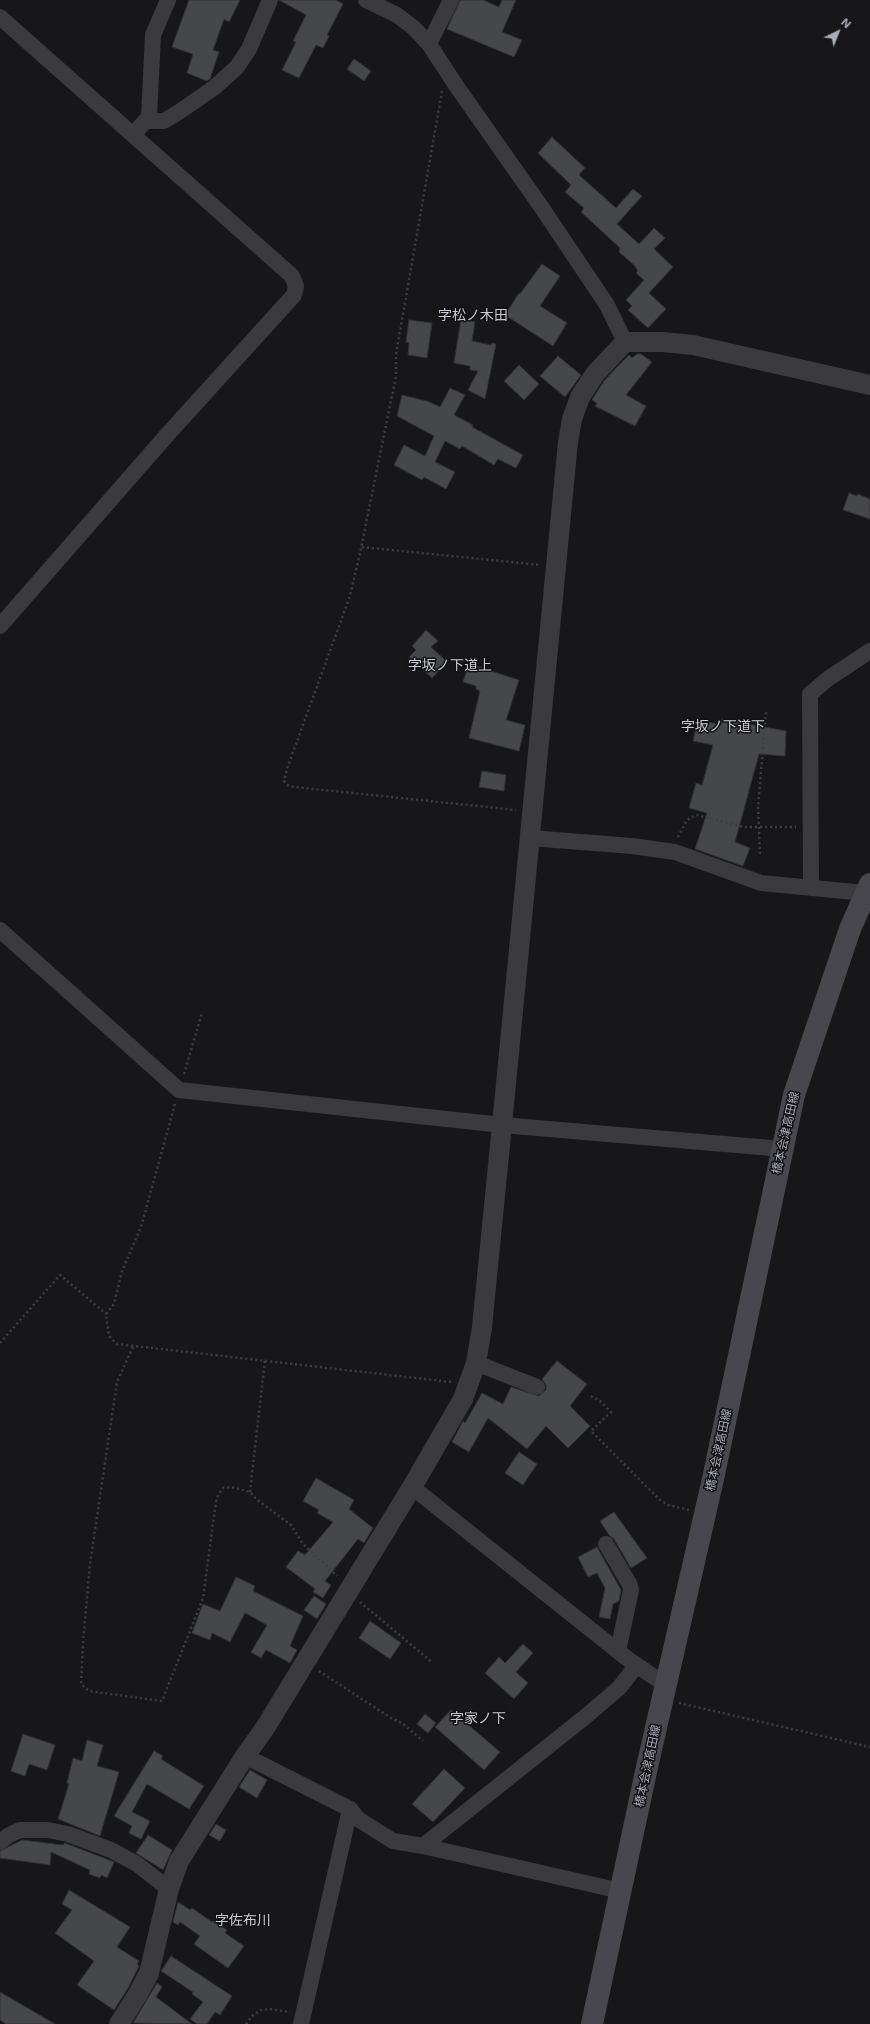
<!DOCTYPE html>
<meta charset="utf-8">
<style>
body{margin:0}
#map{position:relative;width:870px;height:2024px;overflow:hidden;background:#171719;font-family:Inter,sans-serif}
canvas{display:block}
.north{position:absolute;left:818px;top:12px;width:40px;height:40px;-webkit-text-stroke:3px #121214;paint-order:stroke;rotate:43deg;font-size:11px;font-weight:700;line-height:16px;text-align:center;color:#aaacb7}
.north::after{content:'';display:block;margin:auto;width:14px;height:18px;background:#aaacb7;clip-path:polygon(50% 0,100% 100%,50% 72%,0 100%)}
</style>
<div id="map">
<canvas width="870" height="2024"></canvas>
<div class="north">N</div>
</div>
<script>
const ctx = document.querySelector('canvas').getContext('2d');
ctx.lineJoin = 'round';
function fill(path, color) {
  ctx.fillStyle = color;
  ctx.fill(path, 'evenodd');
}
function poly(rows) {
  const path = new Path2D();
  for (const r of rows) {
    path.moveTo(r[0], r[1]);
    for (let i = 2; i < r.length; i += 2) path.lineTo(r[i], r[i + 1]);
  }
  return path;
}
function strokePath(path, color, width, dash) {
  ctx.strokeStyle = color;
  ctx.lineWidth = width;
  ctx.lineCap = dash ? 'butt' : 'round';
  ctx.setLineDash(dash || []);
  ctx.stroke(path);
}
function drawText(font, color, halo, rows, align = 'center') {
  ctx.font = font + ' Inter,"Noto Sans JP",sans-serif';
  ctx.lineWidth = 3;
  ctx.setLineDash([]);
  ctx.textBaseline = 'middle';
  ctx.strokeStyle = halo;
  ctx.fillStyle = color;
  for (const [text, x, y, turn = 0] of rows) {
    ctx.save();
    ctx.translate(x, y);
    ctx.rotate((+turn || 0) * Math.PI / 180);
    ctx.textAlign = isNaN(turn) ? turn : align;
    if (halo) ctx.strokeText(text, 0, 0);
    ctx.fillText(text, 0, 0);
    ctx.restore();
  }
}
const building = poly([
 [189,0,240,0,229,22,224,19,213,50,219,52,210,79,207,81,187,73,193,54,172,47,189,0],
 [279,0,336,0,343,4,327,35,329,36,323,48,316,45,299,78,282,70,296,42,293,41,306,15,279,0],
 [460,0,483,0,499,7,502,0,516,0,502,32,522,40,514,57,447,29,460,0],
 [354,59,371,71,364,81,347,69,354,59],
 [552,137,585,168,579,175,616,208,633,189,642,196,617,224,639,244,654,228,665,238,654,249,673,267,649,293,666,309,648,328,628,310,632,306,626,300,644,280,636,273,638,271,634,265,619,252,620,248,581,212,584,208,565,192,571,185,538,153,552,137],
 [542,264,560,276,540,306,567,323,553,346,505,315,519,293,520,294,542,264],
 [461,319,475,322,472,341,491,345,492,343,496,344,485,399,468,390,478,371,470,370,470,366,454,363,461,319],
 [409,320,432,323,427,358,408,355,409,343,406,342,409,320],
 [637,354,641,354,652,362,626,395,646,406,635,426,595,406,597,403,592,400,604,381,619,365,629,355,632,358,637,354],
 [558,356,581,375,565,397,540,376,558,356],
 [519,365,539,384,524,400,504,381,519,365],
 [450,388,465,395,454,415,473,425,472,427,523,455,516,468,498,459,494,465,462,446,460,449,445,441,435,462,455,472,446,489,424,477,422,480,394,465,404,445,425,456,434,436,397,416,402,395,427,401,440,407,450,388],
 [849,493,857,496,858,494,870,499,870,519,843,510,849,493],
 [426,630,438,641,431,647,447,662,432,678,409,657,416,650,412,646,426,630],
 [469,664,519,680,506,720,525,725,519,751,469,738,480,691,476,689,476,686,463,682,469,664],
 [722,719,786,731,785,756,759,754,735,842,750,848,743,866,695,849,707,813,689,808,696,783,702,785,713,745,693,741,697,723,700,724,700,720,721,725,722,719],
 [482,771,506,775,504,791,479,787,482,771],
 [557,1361,587,1384,570,1406,590,1426,568,1448,546,1426,527,1449,488,1418,469,1452,452,1442,463,1421,465,1423,482,1393,503,1404,511,1387,539,1396,546,1390,546,1385,542,1379,557,1361],
 [519,1452,537,1464,523,1485,505,1473,519,1452],
 [316,1478,354,1500,349,1509,373,1528,364,1543,358,1539,325,1581,331,1585,323,1598,313,1592,315,1589,286,1567,298,1551,305,1555,333,1522,317,1513,319,1510,303,1501,316,1478],
 [614,1512,647,1558,631,1568,614,1539,609,1535,600,1521,614,1512],
 [597,1547,621,1590,619,1601,613,1604,610,1619,599,1617,605,1588,597,1573,588,1577,578,1557,597,1547],
 [236,1577,255,1586,253,1591,303,1616,290,1646,297,1650,290,1663,266,1650,261,1658,251,1652,267,1625,245,1613,230,1642,212,1633,210,1640,192,1633,203,1604,220,1611,236,1577],
 [314,1596,326,1604,317,1619,304,1610,314,1596],
 [370,1621,401,1643,390,1659,359,1638,370,1621],
 [523,1644,533,1653,516,1672,528,1683,514,1699,485,1673,499,1657,505,1663,523,1644],
 [451,1710,500,1752,484,1770,435,1727,451,1710],
 [425,1714,436,1723,428,1733,417,1724,425,1714],
 [23,1734,55,1745,47,1770,29,1764,25,1776,11,1771,23,1734],
 [87,1740,103,1745,97,1766,119,1772,100,1836,58,1819,69,1784,67,1783,73,1758,82,1761,87,1740],
 [154,1751,163,1756,161,1759,204,1786,189,1809,147,1784,132,1812,150,1821,141,1839,129,1833,132,1826,114,1816,154,1751],
 [444,1769,465,1788,433,1822,412,1804,444,1769],
 [250,1770,267,1780,257,1798,239,1787,250,1770],
 [216,1824,226,1830,220,1841,209,1835,216,1824],
 [148,1835,172,1850,163,1870,136,1853,148,1835],
 [22,1840,63,1845,65,1843,114,1862,107,1878,101,1875,100,1878,89,1874,90,1870,51,1852,50,1865,0,1858,0,1851,22,1840],
 [69,1890,130,1927,117,1947,139,1961,137,1964,139,1966,128,1988,114,2010,77,1985,94,1961,55,1933,72,1910,62,1904,69,1890],
 [178,1902,190,1910,192,1908,212,1922,213,1921,227,1930,225,1933,244,1946,228,1968,194,1944,200,1936,180,1922,178,1925,173,1922,178,1902],
 [171,1956,232,1996,220,2015,215,2012,207,2024,197,2024,190,2019,203,2002,192,1994,193,1992,161,1971,171,1956],
 [157,1983,162,1987,156,1997,192,2024,133,2023,157,1983],
 [0,1992,55,2024,6,2024,0,2020,0,1992]
]);
fill(building, '#46474b');
strokePath(building, '#323134', 1);
strokePath(poly([
 [442,91,396,354,396,376,360,553,350,596,288,766,284,781,289,786,295,787,516,810],
 [362,547,540,565],
 [678,837,687,820,696,815,744,827,796,827],
 [760,854,758,807,766,712],
 [184,1074,202,1013],
 [175,1104,141,1227,122,1271,114,1304,106,1314,109,1336,117,1344,451,1382],
 [0,1343,60,1275,106,1314],
 [133,1347,117,1382,90,1564,83,1643,81,1684,89,1691,162,1701,203,1598,216,1502,218,1495,223,1488,231,1487,250,1492,256,1499,291,1525,303,1544,337,1576],
 [591,1396,600,1401,611,1412,591,1431,661,1501,668,1505,689,1510],
 [250,1492,265,1360],
 [360,1602,433,1663],
 [319,1671,391,1718,402,1723,423,1741],
 [679,1703,870,1747],
 [246,2024,252,2016,261,2010,270,2009,289,2012]
]), '#3e3f44', 2.5, [2, 3]);
strokePath(poly([
 [366,0,397,15,414,28,429,44,455,84,542,208,607,305,625,342],
 [0,17,292,276,296,286,294,295,167,435,0,626],
 [429,44,451,0],
 [145,121,164,121,179,112,215,87,237,67,249,49,270,0],
 [139,128,149,117,153,35,168,0],
 [530,838,632,846,675,852,761,883,865,893],
 [811,888,810,694,829,678,870,651],
 [0,930,179,1090,502,1125,783,1149],
 [476,1363,537,1387],
 [412,1487,629,1660,666,1685],
 [606,1544,630,1585,631,1590,618,1651],
 [245,1756,350,1809,301,2024],
 [350,1809,358,1819,393,1841,423,1846,585,1717,619,1688,637,1665],
 [0,1842,9,1835,20,1830,48,1830,68,1834,111,1850,137,1864,169,1889],
 [423,1846,621,1891]
]), '#3a3a3f', 16);
strokePath(poly([
 [119,2024,138,1994,149,1973,169,1889,179,1861,245,1756,265,1728,412,1487,463,1399,476,1363,482,1327,502,1125,568,442,572,419,580,397,595,374,625,342,662,342,693,345,870,385]
]), '#3a3a3f', 20);
strokePath(poly([
 [592,2024,647,1767,713,1479,794,1095,850,929,870,884]
]), '#47474d', 22);
drawText('12px', '#aaacb7', '#121214', [
 ["橋本会津高田線",786,1133,-77],
 ["橋本会津高田線",719,1450,-78],
 ["橋本会津高田線",648,1766,-78]
]);
drawText('14px', '#cbccd4', '#121214', [
 ["字松ノ木田",473,316],
 ["字坂ノ下道上",450,666],
 ["字坂ノ下道下",723,727],
 ["字家ノ下",478,1719],
 ["字佐布川",243,1921]
]);
</script>
